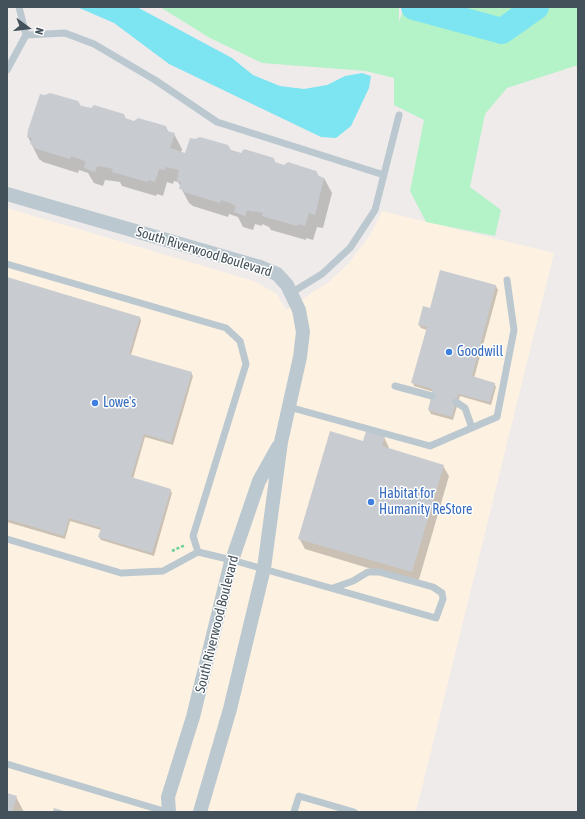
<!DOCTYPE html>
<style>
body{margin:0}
#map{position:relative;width:585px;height:819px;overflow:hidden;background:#efebeb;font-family:"Asap Condensed",sans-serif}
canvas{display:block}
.frame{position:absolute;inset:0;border:8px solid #43515a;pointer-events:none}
.north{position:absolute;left:8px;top:8px;width:40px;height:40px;-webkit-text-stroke:3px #fff;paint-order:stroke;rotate:105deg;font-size:11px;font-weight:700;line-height:16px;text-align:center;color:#43515a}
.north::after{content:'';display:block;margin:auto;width:14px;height:18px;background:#43515a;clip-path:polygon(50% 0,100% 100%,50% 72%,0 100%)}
</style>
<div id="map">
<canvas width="585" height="819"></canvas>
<div class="frame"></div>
<div class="north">N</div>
</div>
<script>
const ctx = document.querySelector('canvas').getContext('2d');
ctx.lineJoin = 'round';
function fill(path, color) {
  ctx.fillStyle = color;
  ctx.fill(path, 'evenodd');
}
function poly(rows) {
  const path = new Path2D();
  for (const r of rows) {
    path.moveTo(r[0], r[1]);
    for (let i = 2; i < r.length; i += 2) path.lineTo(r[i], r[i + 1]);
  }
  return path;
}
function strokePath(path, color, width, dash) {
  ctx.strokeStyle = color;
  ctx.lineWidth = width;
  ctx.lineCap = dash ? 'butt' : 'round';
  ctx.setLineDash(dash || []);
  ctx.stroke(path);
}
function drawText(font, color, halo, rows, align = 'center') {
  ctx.font = font + ' "Asap Condensed",sans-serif';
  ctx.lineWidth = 3;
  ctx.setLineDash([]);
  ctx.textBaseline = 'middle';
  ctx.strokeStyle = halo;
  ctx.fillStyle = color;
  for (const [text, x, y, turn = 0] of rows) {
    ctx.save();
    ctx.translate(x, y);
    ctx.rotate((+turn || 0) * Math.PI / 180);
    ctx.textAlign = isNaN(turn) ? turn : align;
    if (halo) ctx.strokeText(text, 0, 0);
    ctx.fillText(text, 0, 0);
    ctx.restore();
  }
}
fill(poly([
 [7,208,254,281,277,294,286,310,330,281,349,263,370,235,382,211,554,253,416,812,7,812]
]), '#fdf2e1');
fill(poly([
 [160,7,399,7,399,22,404,7,578,7,578,65,507,88,485,114,470,187,501,210,495,236,426,222,410,191,424,120,394,105,394,78,366,71,262,63,210,38]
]), '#b4f2c7');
fill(poly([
 [77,7,137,7,232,58,253,75,280,86,304,89,327,85,345,76,362,73,371,76,369,88,351,126,336,138,321,137,169,64,114,23]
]), '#7de4f2');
fill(poly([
 [81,106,124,115,126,119,135,122,166,127,169,133,174,134,182,149,181,153,186,154,230,150,284,166,316,171,319,177,324,178,332,193,323,228,317,227,313,240,306,238,306,240,271,230,269,227,262,224,262,226,255,224,253,230,243,227,238,217,229,214,228,217,193,206,189,203,178,182,174,181,173,184,167,182,163,196,157,194,156,196,122,186,120,182,113,181,105,180,103,186,94,183,88,173,79,170,78,173,43,162,39,159,28,137],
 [441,272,496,286,498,290,474,378,494,383,496,387,491,405,460,396,453,420,431,414,429,410,434,392,414,386,413,383,427,330,421,328,419,325,431,309],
 [7,278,140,317,141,321,131,355,191,373,193,376,173,445,145,437,133,479,170,490,172,493,154,556,101,540,99,537,101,530,70,521,65,539,7,522],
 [384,437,390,450,443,466,449,476,418,583,305,549,299,538,364,442],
 [7,794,16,797,24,812,7,812]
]), '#0003');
strokePath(poly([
 [414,7,502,31,536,7]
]), '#7de4f2', 26);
fill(poly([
 [50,93,78,101,81,106,91,108,94,105,124,114,125,118,134,121,138,118,166,126,167,131,175,133,170,148,185,153,190,138,195,139,200,137,228,145,231,150,241,153,244,149,274,158,275,162,284,165,288,162,316,171,317,175,324,178,315,215,309,213,305,226,298,224,297,226,262,216,263,213,254,211,254,212,247,210,245,216,234,212,236,206,230,203,221,200,220,203,184,192,184,190,179,189,181,182,177,181,179,170,166,167,165,170,159,169,155,182,149,180,148,182,112,172,113,169,104,167,97,166,95,172,84,168,86,162,80,159,71,156,70,159,34,148,34,146,30,144,32,138,27,137,28,130,40,94,45,95],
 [440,270,496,285,472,376,495,383,490,402,458,394,452,417,428,410,433,389,411,383,427,327,418,325,423,306,430,308],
 [7,277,140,317,129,354,192,372,171,442,144,434,131,477,171,489,152,553,98,537,101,528,69,518,64,536,7,519],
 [330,431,363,441,366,431,385,436,382,446,444,465,412,572,298,539],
 [7,793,17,796,12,812,7,812],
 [54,808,67,812,53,812]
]), '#c8ccd1');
strokePath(poly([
 [172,551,185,545]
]), '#6ad296', 2.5, [3, 2]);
strokePath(poly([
 [26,35,65,33,94,44,155,80,217,122,384,175],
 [7,70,26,35,19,7],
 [7,264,226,328,240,341,246,364,193,536,198,552],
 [291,293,322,274,350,248,375,210,399,115],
 [395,386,432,396],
 [456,402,465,408,472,428],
 [289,407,430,446,497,417,514,330,507,280],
 [7,539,121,573,163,571,198,552,232,560,436,618,443,599,442,593,433,587,379,572,368,572,353,581,333,588],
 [7,764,167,812],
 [294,812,299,796,354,812]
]), '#bbc8d0', 7);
strokePath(poly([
 [7,194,260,267,277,274,287,285,299,310,303,332,300,357,281,442,264,568,230,709,200,812],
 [169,812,168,797,193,717,230,566,259,481,278,447]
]), '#bbc8d0', 14);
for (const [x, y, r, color] of [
 [449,352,4,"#3f7fe0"],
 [95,403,4,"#3f7fe0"],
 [371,502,4,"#3f7fe0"]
]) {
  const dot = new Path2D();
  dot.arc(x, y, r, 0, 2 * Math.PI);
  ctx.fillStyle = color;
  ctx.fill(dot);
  strokePath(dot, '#fff', 1.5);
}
drawText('14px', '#43515a', '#fff', [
 ["South Riverwood Boulevard",204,252,17],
 ["South Riverwood Boulevard",217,624,-76]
]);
drawText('14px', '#366cbe', '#fff', [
 ["Goodwill",457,352],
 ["Lowe's",103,403],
 ["Habitat for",379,494],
 ["Humanity ReStore",379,510]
], 'left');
</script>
